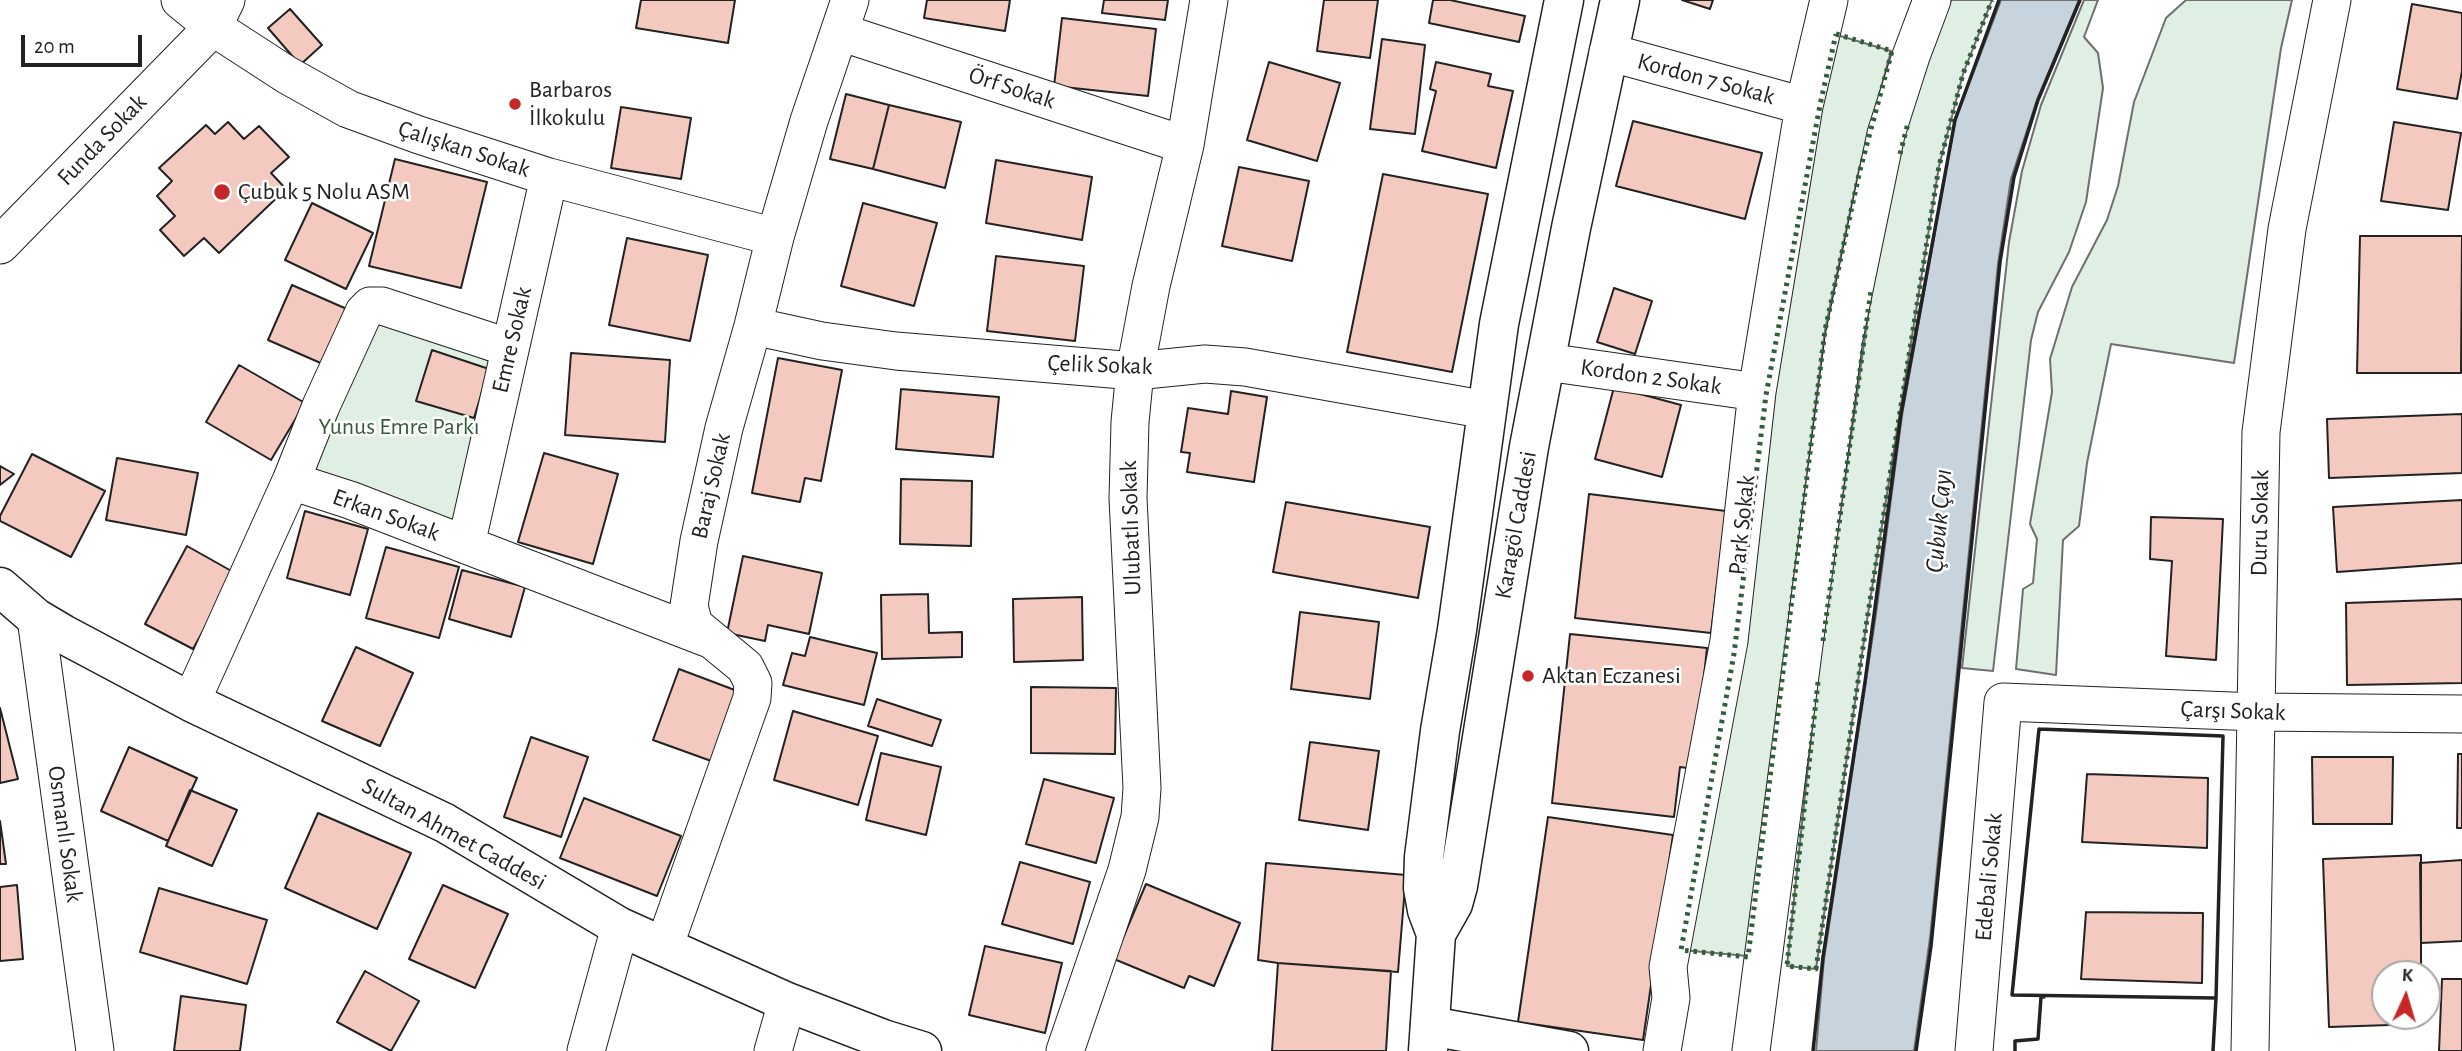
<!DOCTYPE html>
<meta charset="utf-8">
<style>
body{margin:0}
#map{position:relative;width:2462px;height:1051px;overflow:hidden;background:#fff;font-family:"Alegreya Sans",sans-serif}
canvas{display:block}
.north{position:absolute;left:2371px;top:960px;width:70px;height:70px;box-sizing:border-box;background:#fff;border:2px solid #a7a7a7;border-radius:50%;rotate:4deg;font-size:19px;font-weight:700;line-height:28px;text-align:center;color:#222}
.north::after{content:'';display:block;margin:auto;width:24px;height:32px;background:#c62828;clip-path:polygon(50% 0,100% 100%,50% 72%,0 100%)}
.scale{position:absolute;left:21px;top:35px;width:121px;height:32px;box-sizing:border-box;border:4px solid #222;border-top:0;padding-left:9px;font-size:21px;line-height:24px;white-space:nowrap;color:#222;-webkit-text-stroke:5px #fff;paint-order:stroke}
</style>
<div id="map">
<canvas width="2462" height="1051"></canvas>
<div class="north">K</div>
<div class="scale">20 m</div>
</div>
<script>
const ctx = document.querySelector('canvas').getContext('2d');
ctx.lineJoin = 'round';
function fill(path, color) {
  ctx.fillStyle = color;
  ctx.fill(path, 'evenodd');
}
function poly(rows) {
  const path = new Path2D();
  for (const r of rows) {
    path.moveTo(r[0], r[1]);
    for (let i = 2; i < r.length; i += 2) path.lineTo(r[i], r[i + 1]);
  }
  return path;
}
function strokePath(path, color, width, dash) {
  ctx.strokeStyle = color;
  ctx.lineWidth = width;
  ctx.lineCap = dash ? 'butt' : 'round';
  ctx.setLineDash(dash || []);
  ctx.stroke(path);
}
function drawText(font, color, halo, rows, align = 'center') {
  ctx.font = font + ' "Alegreya Sans",sans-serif';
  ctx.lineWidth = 5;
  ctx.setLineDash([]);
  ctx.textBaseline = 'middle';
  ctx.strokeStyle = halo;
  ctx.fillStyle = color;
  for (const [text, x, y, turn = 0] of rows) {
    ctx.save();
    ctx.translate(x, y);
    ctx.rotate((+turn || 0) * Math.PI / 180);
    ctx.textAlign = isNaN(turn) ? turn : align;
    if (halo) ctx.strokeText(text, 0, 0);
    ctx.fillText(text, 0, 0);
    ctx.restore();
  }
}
const green = poly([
 [1951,0,1992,0,1963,74,1939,166,1867,620,1816,969,1787,966,1818,671,1875,265,1890,187,1915,97,1951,0],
 [2084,0,2098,0,2084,37,2098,53,2103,88,2086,202,2069,252,2038,312,2031,340,1993,671,1962,668,2009,242,2022,171,2041,105,2084,0],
 [2186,0,2292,0,2281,48,2234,363,2111,344,2087,463,2079,526,2063,540,2056,675,2016,669,2023,589,2033,583,2037,539,2030,524,2052,392,2050,359,2072,287,2107,220,2118,186,2134,102,2166,18,2186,0],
 [1837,35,1891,51,1859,170,1825,330,1747,956,1682,950,1796,233,1837,35],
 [371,312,492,362,455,531,291,473,371,312]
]);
fill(green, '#e0efe3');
strokePath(green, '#6f6f6f', 2);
const water = poly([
 [2001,0,2079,0,2037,100,2011,179,1998,264,1930,938,1914,1051,1816,1051,1824,959,1876,614,1902,415,1955,121,2001,0]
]);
fill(water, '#c7d3dd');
strokePath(water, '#6f6f6f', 2);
const building = poly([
 [641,0,735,0,728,43,636,28,641,0],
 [927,0,1010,0,1005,31,924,18,927,0],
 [1104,0,1168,0,1165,20,1102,13,1104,0],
 [1324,0,1378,0,1370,58,1317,51,1324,0],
 [1433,0,1450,0,1525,16,1519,42,1429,23,1433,0],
 [1682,0,1713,0,1710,9,1682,0],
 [2412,4,2462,13,2462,71,2457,99,2397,89,2412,4],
 [290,9,322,45,300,65,268,28,290,9],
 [1062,18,1156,29,1148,96,1054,86,1062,18],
 [1382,39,1425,45,1415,134,1370,129,1382,39],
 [1269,62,1340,83,1317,161,1247,140,1269,62],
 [1436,62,1491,74,1488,86,1513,91,1496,168,1422,151,1436,91,1430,89,1436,62],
 [846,94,889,105,873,169,830,159,846,94],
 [889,105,961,122,945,188,873,169,889,105],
 [621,107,691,118,681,179,611,168,621,107],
 [1633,121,1762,153,1745,219,1616,186,1633,121],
 [228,122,244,139,259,126,289,157,271,173,286,189,219,253,204,238,184,256,160,230,175,216,157,196,172,181,159,168,206,125,215,134,228,122],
 [2394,122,2461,133,2448,210,2381,201,2394,122],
 [395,159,487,182,461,288,369,266,395,159],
 [996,160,1092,177,1082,240,986,223,996,160],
 [1239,167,1309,181,1292,261,1222,246,1239,167],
 [1383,174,1488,194,1452,372,1347,352,1383,174],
 [312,203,373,233,346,289,285,260,312,203],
 [863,203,937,223,914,306,841,286,863,203],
 [2360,236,2462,236,2461,373,2357,373,2360,236],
 [627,238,708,255,690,341,609,325,627,238],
 [996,256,1084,266,1075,341,987,331,996,256],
 [292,285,356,313,332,368,268,340,292,285],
 [1614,288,1652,301,1635,354,1597,342,1614,288],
 [432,350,489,369,474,418,416,401,432,350],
 [571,353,670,360,665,442,565,435,571,353],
 [778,358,842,370,821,481,805,478,800,502,752,493,778,358],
 [239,365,305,403,271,460,206,422,239,365],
 [1614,387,1681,405,1662,477,1595,459,1614,387],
 [901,389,999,397,993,457,896,449,901,389],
 [1231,391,1267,397,1254,482,1187,472,1190,453,1181,452,1188,408,1228,414,1231,391],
 [2462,414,2462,473,2329,478,2327,419,2462,414],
 [544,453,618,474,593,564,518,542,544,453],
 [32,454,105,491,71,557,0,521,0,516,32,454],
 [117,458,198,473,186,535,106,520,117,458],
 [0,466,14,474,0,485,0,466],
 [901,479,972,481,971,546,900,544,901,479],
 [1589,494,1726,511,1711,633,1575,618,1589,494],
 [2462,500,2462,563,2337,572,2333,507,2462,500],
 [1286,502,1430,527,1418,598,1273,572,1286,502],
 [305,511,368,529,350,595,287,578,305,511],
 [2151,517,2223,519,2216,660,2166,656,2172,561,2150,559,2151,517],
 [187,546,235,573,193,649,145,624,187,546],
 [386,547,459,567,439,638,366,618,386,547],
 [743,556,822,573,809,634,768,625,765,641,727,633,743,556],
 [462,570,525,587,511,637,449,619,462,570],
 [928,594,929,633,962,632,962,657,882,659,881,595,928,594],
 [1082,597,1083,660,1014,662,1013,599,1082,597],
 [2462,599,2462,683,2347,685,2346,603,2462,599],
 [1300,612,1379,622,1370,699,1291,689,1300,612],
 [1570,634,1707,648,1694,769,1680,767,1674,817,1552,803,1570,634],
 [810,637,877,653,864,705,783,685,792,653,805,656,810,637],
 [356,647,413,673,380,746,322,721,356,647],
 [679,669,740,692,714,762,653,740,679,669],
 [1031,687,1116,688,1115,754,1031,753,1031,687],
 [877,699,941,720,932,746,868,726,877,699],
 [0,708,18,779,0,783,0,708],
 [793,711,878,736,858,805,774,780,793,711],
 [531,737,588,757,561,837,504,817,531,737],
 [1310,742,1379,751,1368,830,1299,820,1310,742],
 [129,747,197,778,168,841,101,811,129,747],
 [881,753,941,767,926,835,866,820,881,753],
 [2458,754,2462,754,2462,828,2457,828,2458,754],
 [2312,757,2393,757,2392,824,2313,824,2312,757],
 [2087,774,2208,778,2207,848,2082,842,2087,774],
 [1044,779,1114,798,1096,863,1026,844,1044,779],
 [190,790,237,810,212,866,166,846,190,790],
 [584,798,681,836,657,896,560,858,584,798],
 [318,813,411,853,377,929,285,888,318,813],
 [1548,817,1673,835,1643,1040,1518,1022,1548,817],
 [0,821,6,864,0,864,0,821],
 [2421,855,2421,974,2385,974,2385,1016,2421,1016,2421,1024,2329,1027,2323,859,2421,855],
 [2462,860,2462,941,2421,943,2420,863,2462,860],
 [1020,862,1090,882,1073,944,1002,924,1020,862],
 [1266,863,1406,875,1398,972,1278,963,1258,960,1266,863],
 [1146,884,1240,923,1214,986,1189,976,1184,988,1114,959,1146,884],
 [17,885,23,959,0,961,0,887,17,885],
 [443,885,508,914,475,988,409,959,443,885],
 [159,888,267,920,247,984,140,952,159,888],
 [2086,912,2203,913,2202,983,2081,979,2086,912],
 [985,946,1062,963,1045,1033,969,1015,985,946],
 [1278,963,1391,971,1386,1051,1272,1051,1278,963],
 [365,971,419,1001,391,1051,337,1022,365,971],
 [2442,979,2462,979,2462,1051,2439,1051,2442,979],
 [181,996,246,1005,240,1051,174,1051,181,996]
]);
fill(building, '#f3c9c0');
strokePath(building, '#222', 2);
const minor = poly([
 [180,0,213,27,287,75,348,109,419,135,549,177,775,237],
 [840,32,1185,145],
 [1608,52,1804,106],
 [0,245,213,27,226,0],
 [753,326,822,341,896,351,1135,371,1205,364,1245,367,1487,410],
 [1546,362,1757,392],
 [291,481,321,406,364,312,370,306,382,306,510,348],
 [466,545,549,177],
 [36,618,95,1051],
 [191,702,291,481,350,500,707,638],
 [664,947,752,698,753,683,745,667,694,625,689,606,699,541,724,428,753,326,775,237,809,121,850,0],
 [586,1051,620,927],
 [773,1051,787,1002],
 [1065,1051,1127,870,1140,817,1142,788,1128,498,1130,422,1135,371,1151,286,1185,145,1209,0],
 [1662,1051,1671,998,1668,967,1729,641,1757,392,1804,106,1829,0],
 [1751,1051,1844,338,1886,134,1911,56,1932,0],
 [1974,1051,2003,702,2257,712,2462,714],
 [2250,1051,2261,432,2287,229,2332,0]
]);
const tertiary = poly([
 [0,587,36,618,63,634,191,702,445,823,620,927,787,1002,883,1039,922,1051],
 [1430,1026,1569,1051]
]);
const secondary = poly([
 [1436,934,1427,910,1423,888,1424,857,1440,731,1457,630,1499,324,1564,0],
 [1428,1051,1436,934,1453,904,1458,886,1529,447,1571,228,1620,0]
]);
strokePath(minor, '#222', 39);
strokePath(tertiary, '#222', 41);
strokePath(secondary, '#222', 41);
strokePath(minor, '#fff', 37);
strokePath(tertiary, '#fff', 38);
strokePath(secondary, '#fff', 38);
strokePath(poly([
 [1836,34,1892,51,1860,170,1825,330,1748,957,1681,950,1734,654,1766,395,1820,105,1836,34],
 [1900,154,1908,123],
 [1823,641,1871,290],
 [1818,682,1787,966,1816,969,1867,620,1939,166,1963,74,1992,0]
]), '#2f5e38', 5, [3.5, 5]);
strokePath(poly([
 [2039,729,2223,736,2216,998,2012,995,2039,729],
 [2212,998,2216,998,2213,1051],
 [1813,1051,1823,957,1865,682,1901,414,1955,120,1999,0],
 [1916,1051,1931,946,2000,262,2014,177,2038,100,2080,0],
 [2015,1051,2015,1041,2038,1039,2041,997,2044,997]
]), '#222', 3.5);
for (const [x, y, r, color] of [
 [515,104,7,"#c62828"],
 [222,192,9,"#c62828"],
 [1528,676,7,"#c62828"]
]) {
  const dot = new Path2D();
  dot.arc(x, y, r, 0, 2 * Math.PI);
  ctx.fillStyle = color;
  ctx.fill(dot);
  strokePath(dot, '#fff', 2.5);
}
drawText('24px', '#222', '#fff', [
 ["Kordon 7 Sokak",1706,79,15],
 ["Örf Sokak",1012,88,18],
 ["Funda Sokak",102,140,-46],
 ["Çalışkan Sokak",464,149,18],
 ["Emre Sokak",512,340,-77],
 ["Çelik Sokak",1100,365,2],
 ["Kordon 2 Sokak",1651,377,8],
 ["Baraj Sokak",711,486,-77],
 ["Erkan Sokak",386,515,20],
 ["Duru Sokak",2260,523,-89],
 ["Karagöl Caddesi",1516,525,-80],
 ["Park Sokak",1742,525,-84],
 ["Ulubatlı Sokak",1131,528,-92],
 ["Çarşı Sokak",2233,711,2],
 ["Osmanlı Sokak",65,834,82],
 ["Sultan Ahmet Caddesi",454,834,29],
 ["Edebali Sokak",1989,877,-85]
]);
drawText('24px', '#222', '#fff', [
 ["Barbaros",529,90],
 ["İlkokulu",529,118],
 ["Çubuk 5 Nolu ASM",238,192],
 ["Aktan Eczanesi",1542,676]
], 'left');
drawText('24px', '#2f5e38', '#fff', [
 ["Yunus Emre Parkı",399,427]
]);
drawText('italic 26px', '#222', '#fff', [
 ["Çubuk Çayı",1939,521,-85]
]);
</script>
